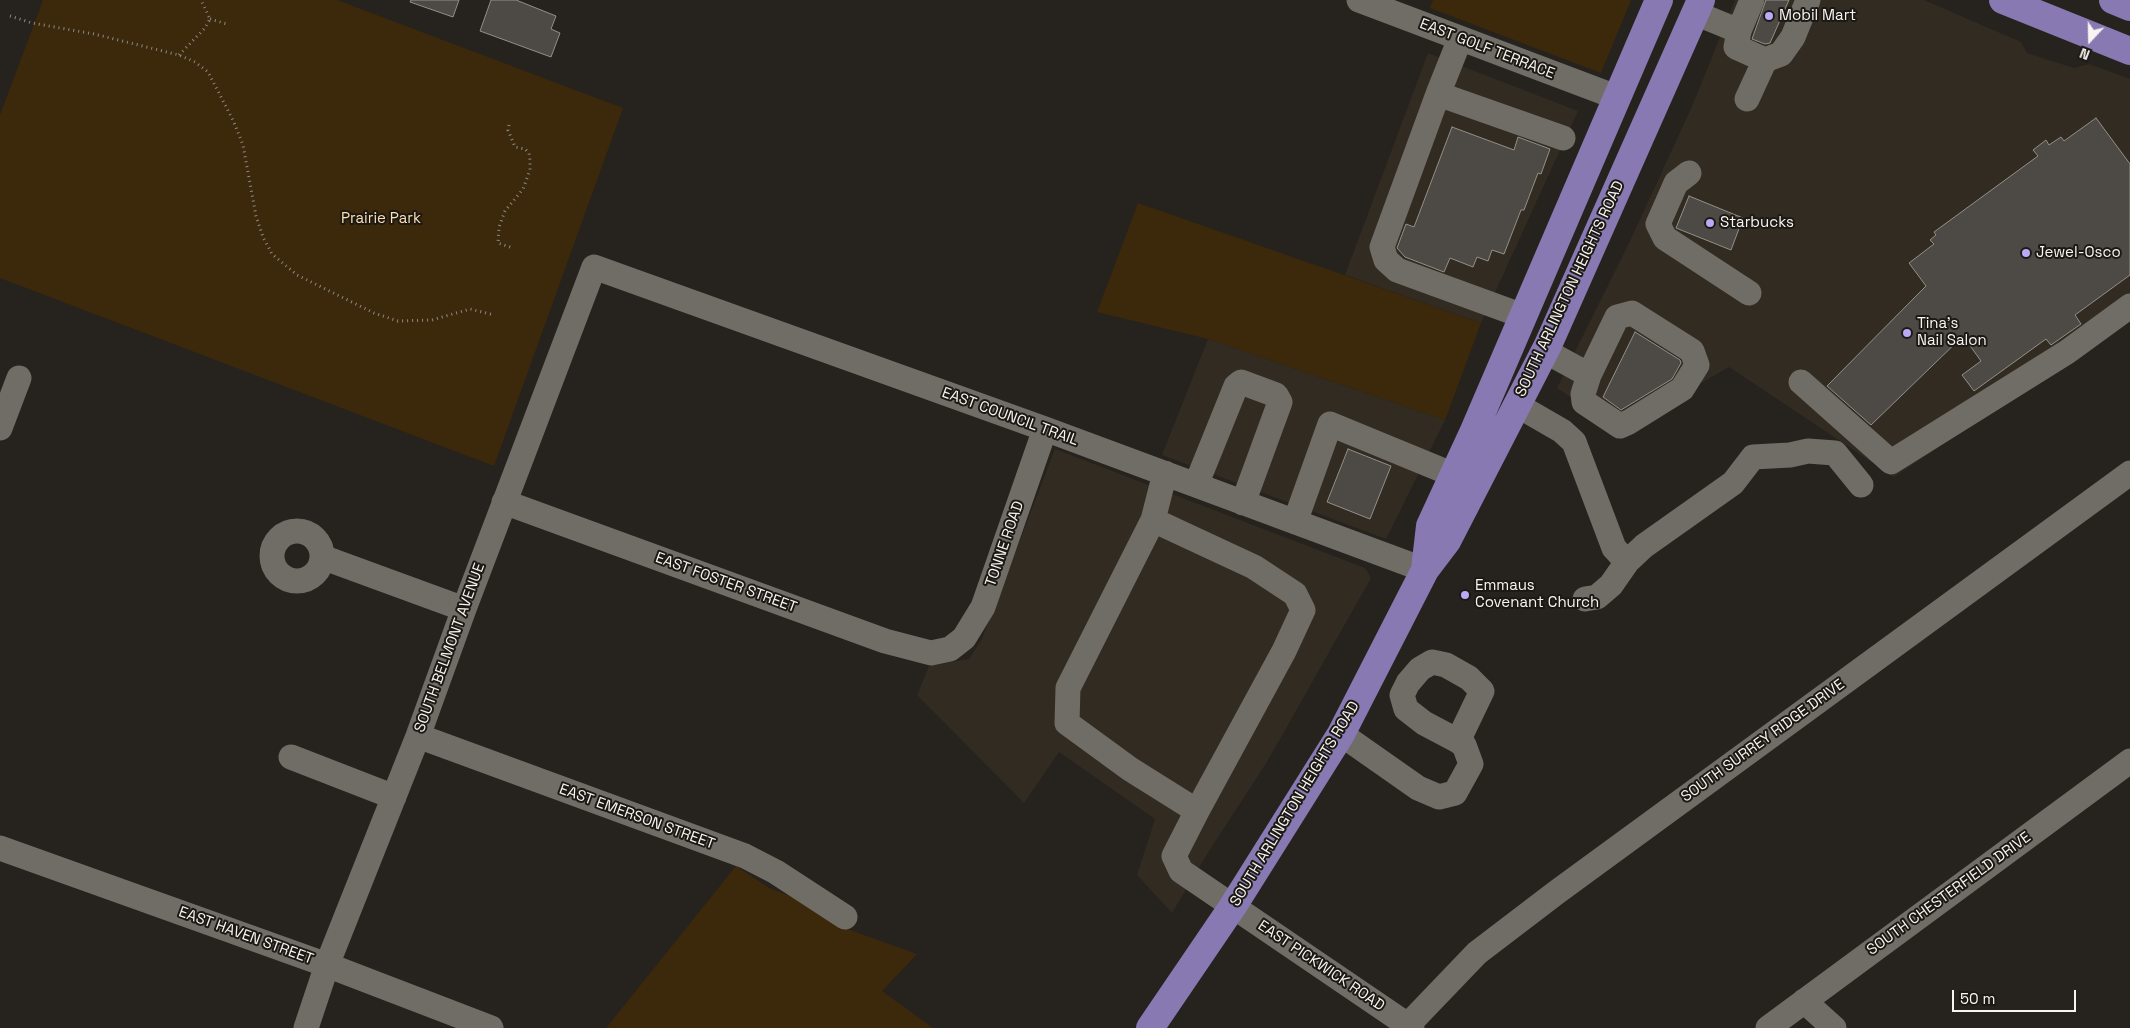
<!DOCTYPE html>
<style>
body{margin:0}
#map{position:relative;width:2130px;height:1028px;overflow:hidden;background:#26221e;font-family:"Space Grotesk",sans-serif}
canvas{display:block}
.north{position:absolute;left:2065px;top:15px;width:50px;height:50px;-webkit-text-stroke:4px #1c1914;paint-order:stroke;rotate:201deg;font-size:14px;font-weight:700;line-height:20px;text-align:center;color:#f7f4f1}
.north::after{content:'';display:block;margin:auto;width:18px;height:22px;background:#f7f4f1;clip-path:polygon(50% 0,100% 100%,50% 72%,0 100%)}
.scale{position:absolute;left:1952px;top:990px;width:124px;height:22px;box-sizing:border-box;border:2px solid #f7f4f1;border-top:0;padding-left:6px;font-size:15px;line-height:18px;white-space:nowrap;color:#f7f4f1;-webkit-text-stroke:4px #1c1914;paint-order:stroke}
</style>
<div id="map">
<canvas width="2130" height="1028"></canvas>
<div class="north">N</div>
<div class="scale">50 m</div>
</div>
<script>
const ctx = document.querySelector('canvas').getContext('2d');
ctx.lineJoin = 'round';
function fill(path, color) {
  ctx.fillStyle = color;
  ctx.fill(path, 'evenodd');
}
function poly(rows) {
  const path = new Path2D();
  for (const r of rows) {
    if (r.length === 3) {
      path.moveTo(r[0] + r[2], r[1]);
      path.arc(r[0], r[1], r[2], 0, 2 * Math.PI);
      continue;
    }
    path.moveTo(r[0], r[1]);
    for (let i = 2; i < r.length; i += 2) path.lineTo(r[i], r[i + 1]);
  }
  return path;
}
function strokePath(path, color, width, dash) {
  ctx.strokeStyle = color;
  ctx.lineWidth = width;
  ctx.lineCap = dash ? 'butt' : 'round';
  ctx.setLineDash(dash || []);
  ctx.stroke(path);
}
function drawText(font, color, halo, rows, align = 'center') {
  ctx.font = font + ' "Space Grotesk",sans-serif';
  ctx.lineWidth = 4;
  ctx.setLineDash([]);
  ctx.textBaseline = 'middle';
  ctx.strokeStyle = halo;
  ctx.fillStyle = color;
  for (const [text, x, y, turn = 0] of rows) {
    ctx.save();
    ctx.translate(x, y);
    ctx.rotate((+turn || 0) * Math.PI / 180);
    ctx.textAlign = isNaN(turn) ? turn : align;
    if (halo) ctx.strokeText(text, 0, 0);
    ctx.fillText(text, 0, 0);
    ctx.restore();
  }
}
fill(poly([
 [1735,0,1924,0,2021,42,2027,53,2074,68,2089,64,2130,79,2130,320,1894,477,1729,367,1619,430,1557,388,1631,239,1693,104],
 [1428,53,1578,111,1481,323,1345,275],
 [1208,339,1445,420,1386,539,1162,455],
 [1055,449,1365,568,1371,578,1267,762,1209,851,1172,913,1137,875,1155,819,1059,752,1024,803,917,695,929,666,969,659,982,639]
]), '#322b21');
fill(poly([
 [43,0,337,0,623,108,494,466,0,278,0,115],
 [1433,0,1631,0,1601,73,1430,8],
 [1138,203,1481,323,1445,420,1208,339,1097,312],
 [736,866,769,888,790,896,850,930,917,954,882,991,933,1028,606,1028]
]), '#3c290b');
const building = poly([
 [411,0,459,0,453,17,410,2,411,0],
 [491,0,516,0,556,16,551,29,560,33,551,57,480,31,491,0],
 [1766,0,1789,0,1770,43,1765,44,1752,39,1766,0],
 [2096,118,2130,164,2130,275,2075,315,2081,324,2051,345,2046,339,1974,391,1962,375,1981,361,1963,336,1871,425,1827,386,1926,286,1909,263,1934,244,1930,240,1936,235,1934,232,2038,156,2033,150,2046,140,2049,145,2061,137,2064,141,2096,118],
 [1452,127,1514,150,1518,137,1550,149,1541,174,1538,173,1524,210,1521,210,1504,254,1492,250,1488,261,1477,257,1473,267,1450,258,1444,272,1405,257,1397,248,1406,224,1414,227,1452,127],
 [1689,196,1743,218,1731,250,1676,228,1689,196],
 [1635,332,1680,360,1681,363,1672,379,1621,410,1603,397,1635,332],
 [1348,449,1391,466,1370,519,1327,502,1348,449]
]);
fill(building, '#4d4944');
strokePath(building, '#938f89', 1);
strokePath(poly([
 [10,16,32,23,94,34,179,55,195,62,208,72,233,120,243,145,256,216,263,237,272,254,297,275,374,313,398,321,432,320,470,309,494,315],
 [210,19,227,24],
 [179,55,205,28,210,19,201,0],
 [509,125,508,130,515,147,525,149,529,153,530,160,530,170,523,189,505,211,499,227,498,243,513,248]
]), '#8c8985', 3, [1, 4]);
strokePath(poly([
 [1359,0,1616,97],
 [1695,13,1739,31,1752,0],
 [1739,31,1736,47,1765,60,1747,99],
 [1765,60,1781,54,1793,37,1808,0],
 [1438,94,1460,39],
 [1689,173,1676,183,1658,224,1665,238,1749,293],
 [1523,316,1397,270,1386,260,1382,247,1438,94,1563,138],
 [1545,351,1589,375,1617,317,1632,313,1692,351,1697,365,1682,389,1629,422,1620,426,1584,402,1583,394,1589,375],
 [1801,382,1891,462,2067,352,2130,306],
 [1517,405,1562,431,1574,442,1614,548,1627,562],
 [0,428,19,378],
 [1165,473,1153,520,1068,688,1067,723,1130,769,1197,811,1174,856,1181,871,1412,1028],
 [1196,485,1236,386,1241,382,1276,395,1280,402,1243,503],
 [504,502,885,641,931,653,950,649,964,638,983,607,1045,429],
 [1153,520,1254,567,1295,594,1303,610,1284,651,1197,811],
 [1295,522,1330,424,1454,475],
 [297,556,25],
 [322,557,464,609],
 [1585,599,1597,597,1611,585,1627,562,1644,546,1733,483,1753,457,1790,455,1808,451,1835,453,1861,485],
 [1341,734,1418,788,1439,797,1455,793,1471,764,1464,745,1458,741,1424,723,1406,709,1402,695,1408,683,1420,669,1432,662,1446,665,1469,678,1482,691,1458,741],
 [418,736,745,856,776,872,845,917],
 [291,757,394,797],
 [0,848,327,965,491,1028],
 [1804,1001,1834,1028],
 [1408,1025,1477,953,1557,892,2130,473],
 [306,1028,327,965,418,736,464,609,594,267,1045,429,1425,570],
 [1768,1028,2130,761]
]), '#706c66', 25);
strokePath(poly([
 [2003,0,2130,51],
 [2113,0,2130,7],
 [1425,569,1430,526,1473,433,1659,0],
 [1150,1028,1233,906,1341,734,1425,570,1447,541,1548,345,1701,0]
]), '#8979b2', 28);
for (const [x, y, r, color] of [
 [1769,16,5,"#b9aaf7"],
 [1710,223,5,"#b9aaf7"],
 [2026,253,5,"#b9aaf7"],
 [1907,333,5,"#b9aaf7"],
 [1465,595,5,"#b9aaf7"]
]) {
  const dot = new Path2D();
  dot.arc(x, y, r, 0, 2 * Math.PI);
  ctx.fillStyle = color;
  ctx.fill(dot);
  strokePath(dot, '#1c1914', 2);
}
drawText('15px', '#f7f4f1', '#1c1914', [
 ["Mobil Mart",1779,16],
 ["Starbucks",1720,223],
 ["Jewel-Osco",2036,253],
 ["Tina's",1917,324],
 ["Nail Salon",1917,341],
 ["Emmaus",1475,586],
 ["Covenant Church",1475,603]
], 'left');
drawText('15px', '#f7f4f1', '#1c1914', [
 ["EAST GOLF TERRACE",1487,49,21],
 ["SOUTH ARLINGTON HEIGHTS ROAD",1570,289,-65],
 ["EAST COUNCIL TRAIL",1010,417,20],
 ["TONNE ROAD",1005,544,-71],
 ["EAST FOSTER STREET",726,583,20],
 ["SOUTH BELMONT AVENUE",450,648,-70],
 ["SOUTH SURREY RIDGE DRIVE",1763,741,-36],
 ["SOUTH ARLINGTON HEIGHTS ROAD",1295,804,-59],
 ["EAST EMERSON STREET",637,817,20],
 ["SOUTH CHESTERFIELD DRIVE",1949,894,-36],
 ["EAST HAVEN STREET",246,936,20],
 ["EAST PICKWICK ROAD",1321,966,34]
]);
drawText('15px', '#fedeb3', '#1c1914', [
 ["Prairie Park",381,219]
]);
</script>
